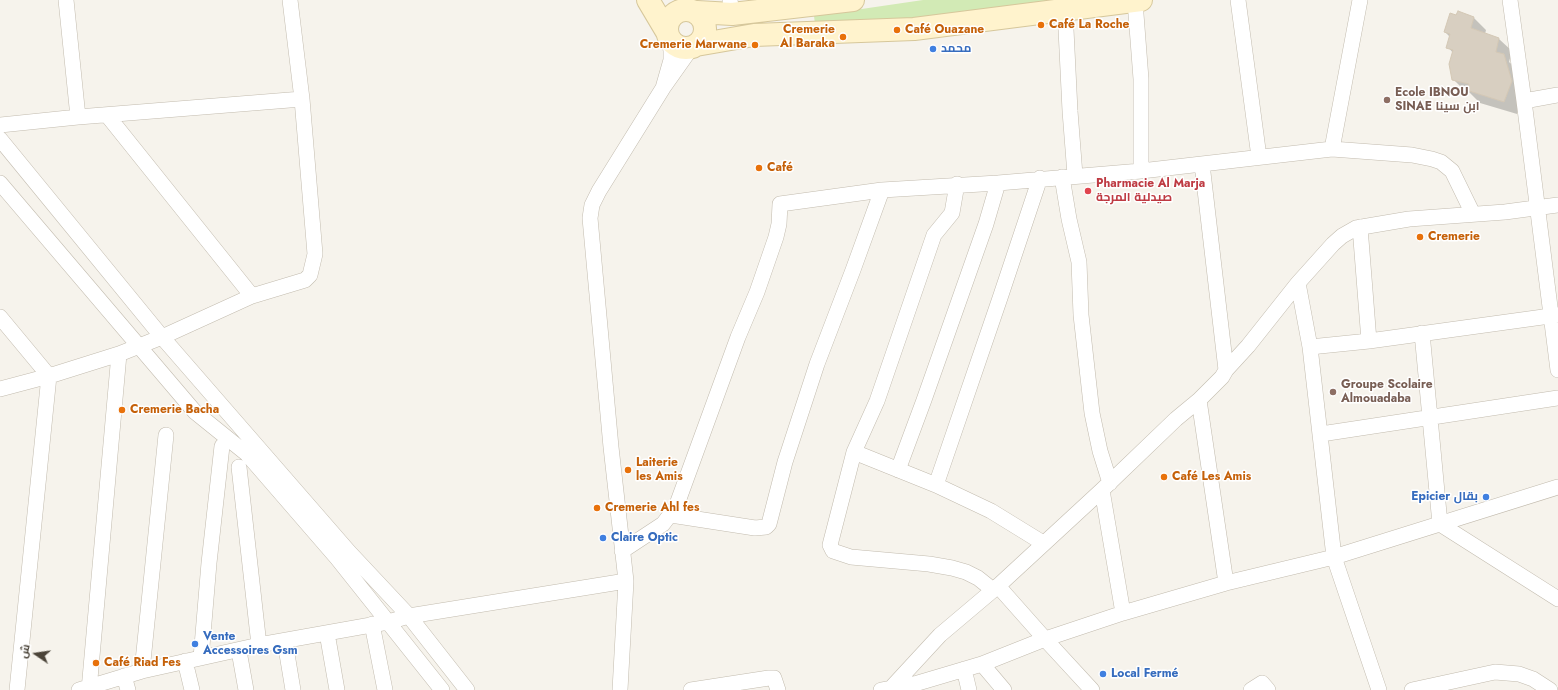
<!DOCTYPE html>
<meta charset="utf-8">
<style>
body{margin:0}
#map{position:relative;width:1558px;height:690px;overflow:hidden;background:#f6f3ec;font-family:Jost,Cairo,sans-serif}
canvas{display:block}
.north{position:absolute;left:16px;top:634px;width:40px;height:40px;-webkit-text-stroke:3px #fff;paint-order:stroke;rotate:283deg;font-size:11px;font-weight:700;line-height:16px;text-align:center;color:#4b4439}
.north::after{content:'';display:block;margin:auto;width:14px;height:18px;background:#4b4439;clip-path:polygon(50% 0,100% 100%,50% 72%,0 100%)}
</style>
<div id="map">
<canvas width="1558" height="690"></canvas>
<div class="north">ش</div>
</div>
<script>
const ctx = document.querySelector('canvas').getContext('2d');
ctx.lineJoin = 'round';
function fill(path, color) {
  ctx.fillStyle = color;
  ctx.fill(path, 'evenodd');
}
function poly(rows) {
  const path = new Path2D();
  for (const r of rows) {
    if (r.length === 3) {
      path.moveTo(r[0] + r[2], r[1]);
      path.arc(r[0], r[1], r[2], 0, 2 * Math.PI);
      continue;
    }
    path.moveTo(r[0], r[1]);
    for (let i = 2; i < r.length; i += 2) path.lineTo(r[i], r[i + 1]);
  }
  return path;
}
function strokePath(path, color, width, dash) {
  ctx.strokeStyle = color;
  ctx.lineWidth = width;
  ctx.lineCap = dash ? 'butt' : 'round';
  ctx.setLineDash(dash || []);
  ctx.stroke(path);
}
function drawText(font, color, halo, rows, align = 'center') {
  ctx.font = font + ' Jost,Cairo,sans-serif';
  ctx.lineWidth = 3;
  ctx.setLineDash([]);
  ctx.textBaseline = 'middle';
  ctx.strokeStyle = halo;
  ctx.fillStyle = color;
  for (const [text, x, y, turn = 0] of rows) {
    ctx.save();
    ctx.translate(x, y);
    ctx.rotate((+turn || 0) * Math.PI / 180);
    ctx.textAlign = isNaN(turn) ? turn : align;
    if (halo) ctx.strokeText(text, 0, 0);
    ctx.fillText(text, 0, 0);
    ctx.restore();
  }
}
fill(poly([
 [923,0,1091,0,955,17,815,24,814,16]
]), '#d2eab5');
fill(poly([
 [1458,12,1474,18,1486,30,1485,34,1499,39,1512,51,1509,62,1516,68,1524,95,1517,114,1480,103,1470,93,1466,92,1453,79,1453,53,1448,47,1450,37,1445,32]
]), '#0003');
const building = poly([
 [1458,11,1474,17,1471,28,1499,38,1496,52,1504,54,1512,81,1504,102,1466,90,1469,84,1452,80,1449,64,1453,50,1446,48,1450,34,1444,32,1450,13,1456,15,1458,11]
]);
fill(building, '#d8cfc1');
strokePath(building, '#d3c7b4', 1);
const street = poly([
 [66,0,78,117],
 [730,0,732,14],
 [1238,0,1259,157],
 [1510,0,1524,101,1558,370],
 [1135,1,1141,79,1141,171],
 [1065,9,1070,111,1075,175],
 [669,38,671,51,671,60,663,88,692,47],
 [1524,101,1558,95],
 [107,115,252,296],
 [0,125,78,117,302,99],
 [0,139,162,337,349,552,409,616,467,690],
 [1332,149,1360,0],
 [1202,164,1226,370],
 [1062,177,1069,219,1079,262,1081,315,1092,413,1100,451,1110,483],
 [1040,178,1000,298,936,485,991,511,1043,543],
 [0,183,195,412,247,454,337,558,442,690],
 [1360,227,1369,341],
 [1298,283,1310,347,1334,557,1379,690],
 [0,317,49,376,17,690],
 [1422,333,1440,524,1558,599],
 [1310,347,1369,341,1558,315],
 [0,389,49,376,119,354,162,337,252,296,305,280,310,275,315,254,302,99,290,0],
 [1199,400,1226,583],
 [1321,434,1558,398],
 [854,452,830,545,833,551,851,557,929,564,952,568,966,572,978,578,993,590],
 [239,467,259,645],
 [898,470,924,400,986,224,998,183],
 [936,485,854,452,877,401,934,235,952,213,957,184],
 [1102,490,1123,613],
 [671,515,755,528,766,527,769,524,785,462,817,364,853,270,882,190],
 [622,551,663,524,676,507,738,337,757,292,776,237,779,224,780,204,882,190,998,183,1141,171,1332,149,1412,155,1432,159,1441,162,1452,171,1473,214],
 [998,586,1045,639,1092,690],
 [372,624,385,690],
 [327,633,337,690],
 [285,642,293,690],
 [239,651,246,690],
 [201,658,209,563,222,446],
 [185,661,192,690],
 [982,664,1004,690],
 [964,669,969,690],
 [142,671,166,435],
 [124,676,128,690],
 [892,687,940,635,998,586,1102,490,1176,419,1199,400,1222,377,1226,370,1248,346,1298,283,1333,244,1342,236,1356,228,1409,219,1505,212,1558,205],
 [79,690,142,671,259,645,388,622,409,616,626,581],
 [89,690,119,354],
 [620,690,626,581,611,447,590,218,592,205,599,191,663,88],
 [691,690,769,678,774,678,778,690],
 [881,690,918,683,982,664,1045,639,1123,613,1226,583,1334,557,1558,487],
 [1251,690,1262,683,1268,690],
 [1412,690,1495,672,1519,674,1533,679,1550,690]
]);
const secondary = poly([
 [648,0,667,32],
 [686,29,19],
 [697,12,732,14,853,0],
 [696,45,754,35,914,29,1141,0]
]);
strokePath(street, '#c2bbae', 16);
strokePath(secondary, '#d6c79b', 24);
strokePath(street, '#fff', 15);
strokePath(secondary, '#fff3cd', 22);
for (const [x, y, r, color] of [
 [1041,25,4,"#e8710a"],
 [897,30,4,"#e8710a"],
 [843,37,4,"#e8710a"],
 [755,45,4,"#e8710a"],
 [933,49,4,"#3f7fe0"],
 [1387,100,4,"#8d6e63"],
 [759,168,4,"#e8710a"],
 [1088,191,4,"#e0444e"],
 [1420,237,4,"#e8710a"],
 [1333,392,4,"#8d6e63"],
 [122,410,4,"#e8710a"],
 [628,470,4,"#e8710a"],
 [1164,477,4,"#e8710a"],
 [1486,497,4,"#3f7fe0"],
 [597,508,4,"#e8710a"],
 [603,538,4,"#3f7fe0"],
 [195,644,4,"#3f7fe0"],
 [96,663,4,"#e8710a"],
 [1103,674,4,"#3f7fe0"]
]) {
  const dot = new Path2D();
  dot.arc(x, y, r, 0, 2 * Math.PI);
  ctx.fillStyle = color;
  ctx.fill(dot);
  strokePath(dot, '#fff', 1.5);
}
drawText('bold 12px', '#c56008', '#fff', [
 ["Café La Roche",1049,25],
 ["Cremerie",835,30,"right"],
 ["Al Baraka",835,44,"right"],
 ["Café Ouazane",905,30],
 ["Cremerie Marwane",747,45,"right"],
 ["Café",767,168],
 ["Cremerie",1428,237],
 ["Cremerie Bacha",130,410],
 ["Laiterie",636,463],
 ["les Amis",636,477],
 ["Café Les Amis",1172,477],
 ["Cremerie Ahl fes",605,508],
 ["Café Riad Fes",104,663]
], 'left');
drawText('bold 12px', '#366cbe', '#fff', [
 ["محمد",941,49],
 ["Epicier بقال",1478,497,"right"],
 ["Claire Optic",611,538],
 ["Vente",203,637],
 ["Accessoires Gsm",203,651],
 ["Local Fermé",1111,674]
], 'left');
drawText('bold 12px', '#785e54', '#fff', [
 ["Ecole IBNOU",1395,93],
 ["SINAE ابن سينا",1395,107],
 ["Groupe Scolaire",1341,385],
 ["Almouadaba",1341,399]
], 'left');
drawText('bold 12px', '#be3a42', '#fff', [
 ["Pharmacie Al Marja",1096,184],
 ["صيدلية المرجة",1096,198]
], 'left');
</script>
